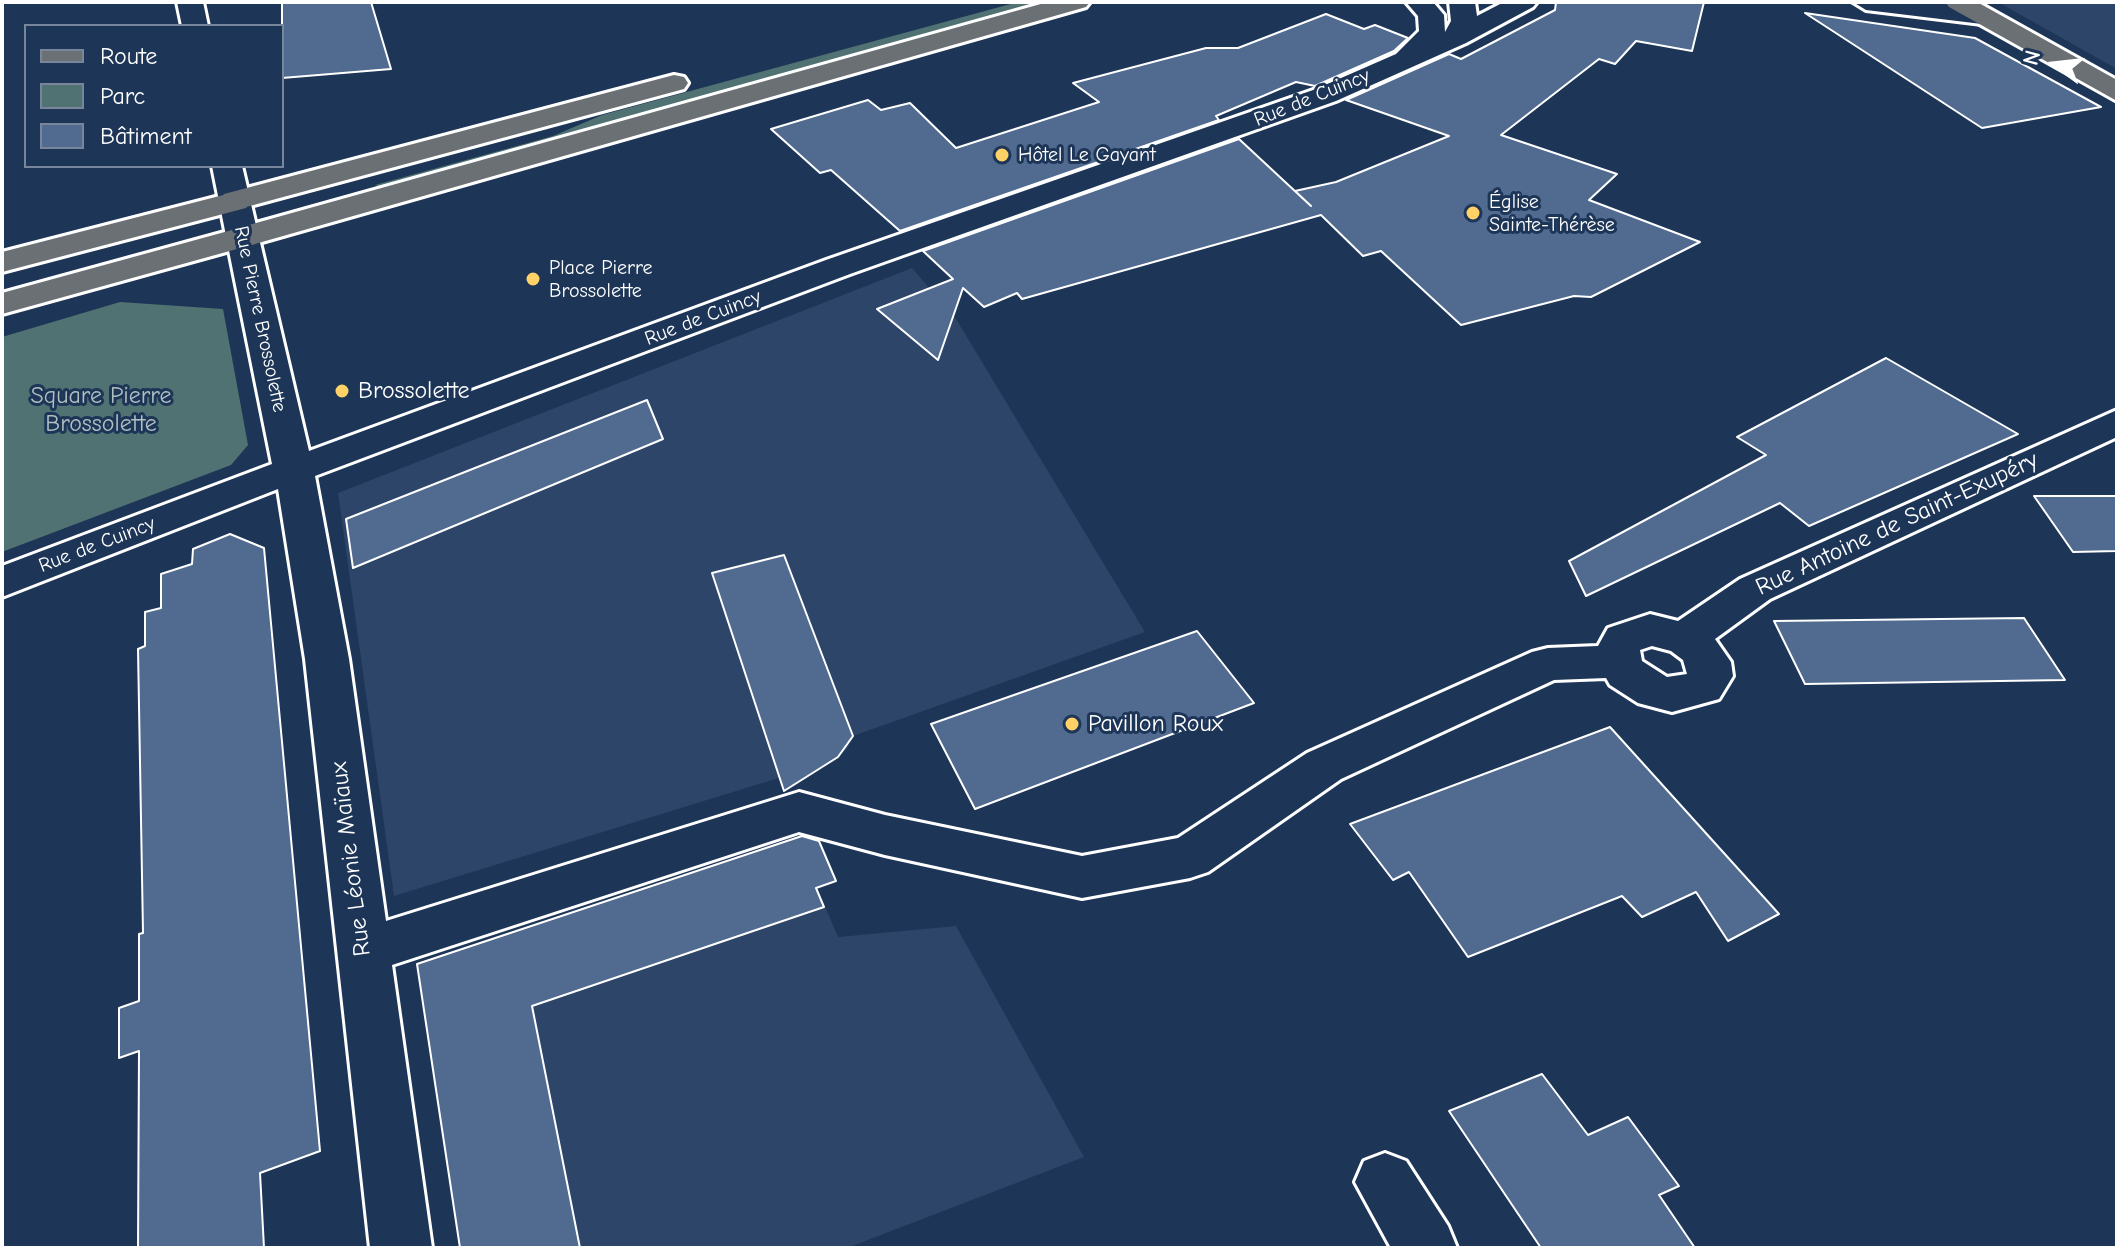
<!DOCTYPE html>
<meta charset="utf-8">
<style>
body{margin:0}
#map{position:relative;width:2119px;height:1250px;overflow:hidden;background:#1d3557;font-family:"Comic Neue",sans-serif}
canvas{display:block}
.frame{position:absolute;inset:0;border:4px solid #fff;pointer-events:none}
.legend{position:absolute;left:24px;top:24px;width:260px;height:144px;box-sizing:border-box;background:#1d3557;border:2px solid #77869a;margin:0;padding:10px 14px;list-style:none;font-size:24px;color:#fff}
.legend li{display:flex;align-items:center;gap:16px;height:40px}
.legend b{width:40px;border:2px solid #77869a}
.north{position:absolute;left:2015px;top:24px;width:80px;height:80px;-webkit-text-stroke:6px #1d3557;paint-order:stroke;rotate:285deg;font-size:22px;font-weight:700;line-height:32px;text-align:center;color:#fff}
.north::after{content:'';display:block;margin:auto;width:28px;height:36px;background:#fff;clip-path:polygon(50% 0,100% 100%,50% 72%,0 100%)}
</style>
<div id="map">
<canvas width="2119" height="1250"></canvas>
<div class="frame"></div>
<ul class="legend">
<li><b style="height:10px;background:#6a7074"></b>Route</li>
<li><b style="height:22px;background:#507272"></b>Parc</li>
<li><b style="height:22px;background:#516b90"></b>Bâtiment</li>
</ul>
<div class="north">N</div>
</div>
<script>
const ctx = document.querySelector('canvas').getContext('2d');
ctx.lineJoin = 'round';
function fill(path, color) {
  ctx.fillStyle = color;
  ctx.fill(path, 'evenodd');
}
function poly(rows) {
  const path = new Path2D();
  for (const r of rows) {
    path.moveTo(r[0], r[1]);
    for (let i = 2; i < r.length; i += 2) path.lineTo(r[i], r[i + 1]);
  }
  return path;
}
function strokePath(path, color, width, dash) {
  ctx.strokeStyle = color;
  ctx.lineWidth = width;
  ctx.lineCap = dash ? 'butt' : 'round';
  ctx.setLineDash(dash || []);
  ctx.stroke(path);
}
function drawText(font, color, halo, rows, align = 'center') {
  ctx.font = font + ' "Comic Neue",sans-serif';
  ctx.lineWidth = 6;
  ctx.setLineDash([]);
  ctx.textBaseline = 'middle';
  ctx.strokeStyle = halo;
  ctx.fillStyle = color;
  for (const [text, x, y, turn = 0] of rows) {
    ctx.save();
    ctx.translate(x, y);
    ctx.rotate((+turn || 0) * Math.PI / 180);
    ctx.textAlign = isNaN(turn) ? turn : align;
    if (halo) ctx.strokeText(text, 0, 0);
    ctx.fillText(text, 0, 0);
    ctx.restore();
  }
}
fill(poly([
 [1998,2,2117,2,2117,69],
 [912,268,956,319,1145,632,853,736,847,749,831,762,394,896,338,493],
 [796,838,838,937,956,926,1084,1157,847,1248,460,1248,417,964]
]), '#2d4568');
fill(poly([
 [1018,2,1056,2,381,187,375,185,553,136,602,115],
 [120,302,223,309,248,445,231,465,2,552,2,337]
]), '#507272');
const building = poly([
 [282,2,371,2,391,69,282,78,282,2],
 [1556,2,1704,2,1692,51,1636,41,1615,64,1599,59,1501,135,1617,174,1589,200,1700,242,1591,297,1574,296,1461,325,1381,251,1363,256,1321,215,1022,299,1017,293,984,307,963,288,938,360,877,309,953,279,923,251,1239,139,1311,206,1295,191,1336,182,1449,136,1346,100,1449,54,1461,59,1555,10,1556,2],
 [1805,13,1975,38,2101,107,1982,128,1805,13],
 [1326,14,1364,29,1375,25,1408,38,1394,51,1315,86,1296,82,1216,116,1219,120,900,231,831,170,820,173,771,129,868,100,881,110,910,103,956,148,1099,102,1073,83,1206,48,1238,48,1326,14],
 [1886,358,2018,434,1809,526,1780,503,1586,596,1569,561,1766,455,1737,437,1886,358],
 [647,400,663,439,353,568,346,519,647,400],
 [2034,496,2117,496,2117,551,2073,552,2034,496],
 [230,534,264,548,320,1151,260,1173,264,1248,138,1248,139,1051,119,1058,119,1008,139,1001,139,934,143,933,138,649,145,646,145,612,161,608,161,574,192,564,193,549,230,534],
 [784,555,853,736,838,757,784,791,712,573,784,555],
 [2024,618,2065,680,1805,684,1774,621,2024,618],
 [1197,631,1254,703,975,809,931,724,1197,631],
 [1610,727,1779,914,1728,941,1696,892,1642,917,1622,896,1468,957,1409,872,1393,880,1350,824,1610,727],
 [802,836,819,841,836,881,816,888,824,907,532,1006,580,1248,460,1248,417,964,802,836],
 [1542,1074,1588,1135,1628,1117,1679,1186,1659,1195,1695,1248,1541,1248,1449,1111,1542,1074]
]);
fill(building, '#516b90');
strokePath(building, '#fff', 2);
const minor = poly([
 [177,2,203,2,208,26,182,26,177,2],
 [1406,2,1433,2,1444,15,1445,32,1451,21,1449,2,1475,2,1477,16,1504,2,1537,2,1533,7,1466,43,1336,101,850,274,315,476,349,659,386,921,799,792,885,815,1082,856,1178,838,1307,753,1532,652,1548,648,1598,646,1608,628,1650,614,1678,621,1740,579,2117,410,2117,437,1770,599,1715,639,1731,662,1733,676,1719,699,1672,712,1638,703,1610,685,1606,678,1554,680,1341,779,1208,872,1190,878,1082,898,885,855,799,832,392,965,432,1248,370,1248,305,659,278,489,2,597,2,566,272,464,212,166,242,166,309,451,826,260,1316,89,1396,54,1419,31,1418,16,1406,2],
 [1652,646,1671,651,1683,660,1687,674,1667,677,1642,661,1640,650,1652,646],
 [1853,2,1931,2,1982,8,1995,16,1982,24,1866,10,1853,2],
 [1385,1153,1406,1161,1448,1226,1457,1248,1391,1248,1355,1182,1364,1161,1385,1153]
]);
const major = poly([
 [1048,2,1090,2,1086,7,255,244,243,247,231,244,227,237,231,230,1048,2],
 [1945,2,1977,2,2117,80,2117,101,1949,7,1945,2],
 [674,75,684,77,688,83,684,89,235,210,224,208,219,201,224,194,674,75]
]);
const highway = poly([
 [235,192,246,194,251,201,246,208,2,272,2,252,235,192],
 [243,227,255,230,259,237,255,244,2,314,2,293,243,227]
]);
strokePath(minor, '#fff', 6);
strokePath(major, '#fff', 6);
strokePath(highway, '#fff', 6);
fill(minor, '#1d3557');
fill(major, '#6a7074');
fill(highway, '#6a7074');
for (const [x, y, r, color] of [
 [1002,155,8,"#ffd166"],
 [1473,213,8,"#ffd166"],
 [533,279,8,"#ffd166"],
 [342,391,8,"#ffd166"],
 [1072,724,8,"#ffd166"]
]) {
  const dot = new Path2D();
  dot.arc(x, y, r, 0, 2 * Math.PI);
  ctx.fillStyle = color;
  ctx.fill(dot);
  strokePath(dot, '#1d3557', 3);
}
drawText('20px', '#fff', '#1d3557', [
 ["Rue de Cuincy",1312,98,-22],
 ["Rue de Cuincy",703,318,-21],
 ["Rue Pierre Brossolette",260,319,78],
 ["Rue de Cuincy",97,545,-21]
]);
drawText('20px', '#fff', '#1d3557', [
 ["Hôtel Le Gayant",1018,155],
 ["Église",1489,202],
 ["Sainte-Thérèse",1489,225],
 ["Place Pierre",549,268],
 ["Brossolette",549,291]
], 'left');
drawText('24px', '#fff', '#1d3557', [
 ["Brossolette",358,391],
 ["Pavillon Roux",1088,724]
], 'left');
drawText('24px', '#b0c0c0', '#1d3557', [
 ["Square Pierre",101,396],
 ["Brossolette",101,424]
]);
drawText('24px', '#fff', '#1d3557', [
 ["Rue Antoine de Saint-Exupéry",1897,524,-25],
 ["Rue Léonie Maïaux",351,859,-97]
]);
</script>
